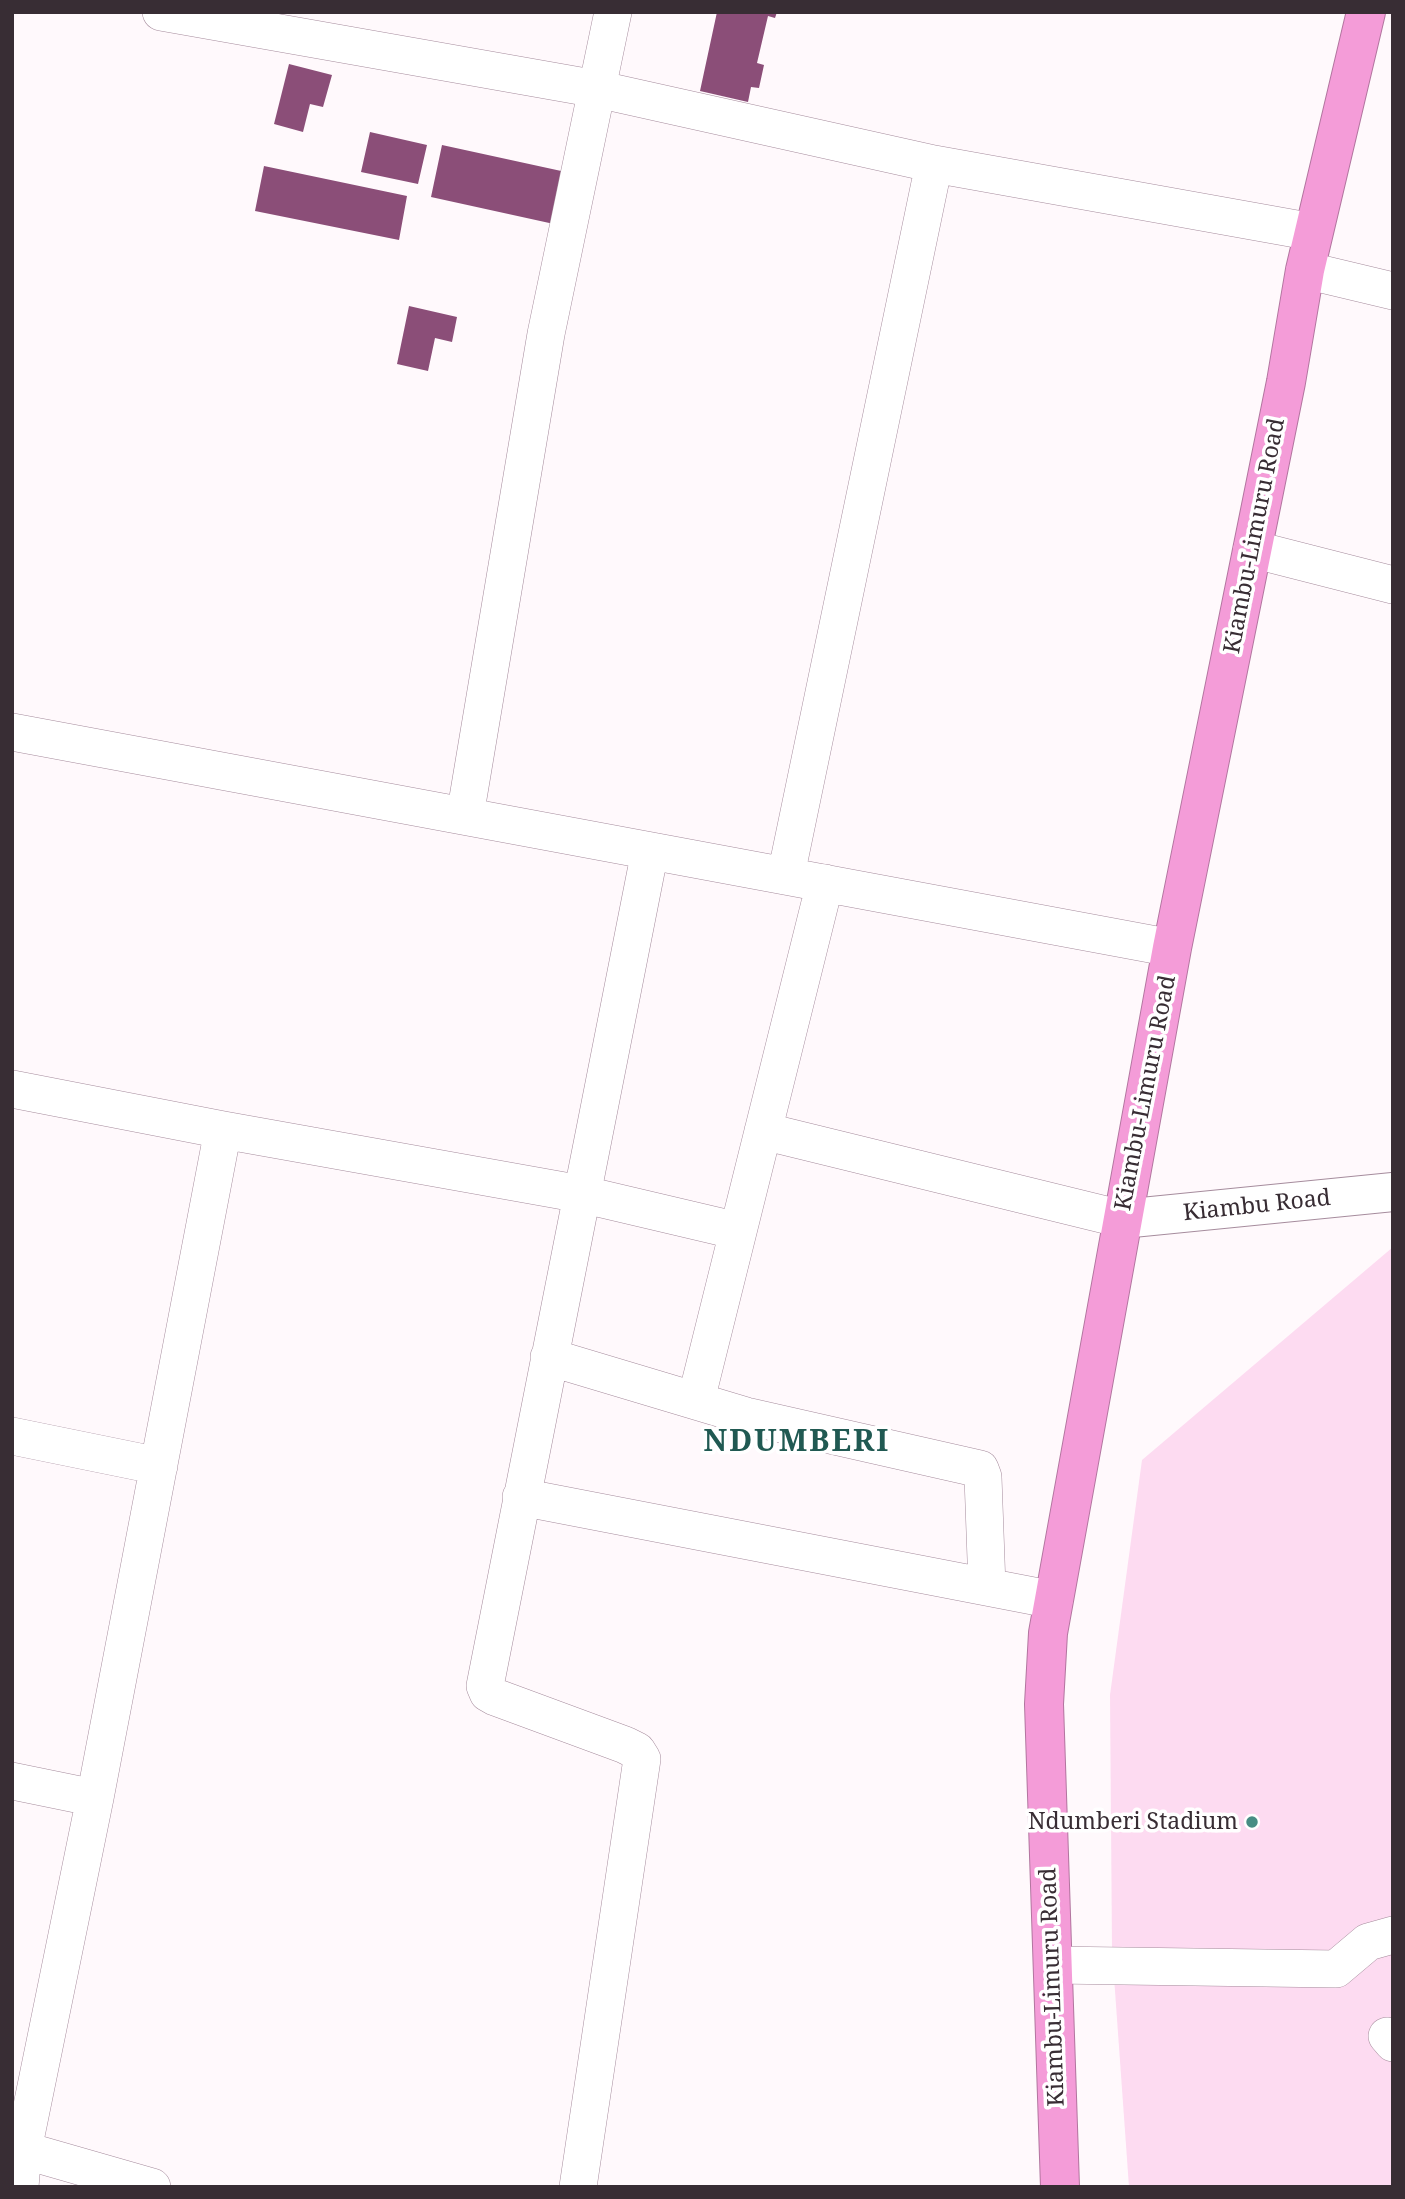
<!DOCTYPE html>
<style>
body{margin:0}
#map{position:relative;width:1405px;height:2199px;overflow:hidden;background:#fff9fc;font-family:"Noto Serif",serif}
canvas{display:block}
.frame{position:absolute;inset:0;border:14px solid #382d34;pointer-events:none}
</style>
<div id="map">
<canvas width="1405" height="2199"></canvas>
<div class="frame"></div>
</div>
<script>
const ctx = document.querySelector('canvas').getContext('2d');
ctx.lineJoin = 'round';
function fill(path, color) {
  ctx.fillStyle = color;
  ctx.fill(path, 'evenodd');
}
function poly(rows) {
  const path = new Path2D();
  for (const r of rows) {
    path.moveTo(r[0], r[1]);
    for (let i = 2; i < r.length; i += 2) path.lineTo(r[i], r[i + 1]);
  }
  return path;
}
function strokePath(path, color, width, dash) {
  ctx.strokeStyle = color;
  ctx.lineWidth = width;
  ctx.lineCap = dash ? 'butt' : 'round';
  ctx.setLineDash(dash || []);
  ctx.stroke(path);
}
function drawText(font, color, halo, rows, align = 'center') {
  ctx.font = font + ' "Noto Serif",serif';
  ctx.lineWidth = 7;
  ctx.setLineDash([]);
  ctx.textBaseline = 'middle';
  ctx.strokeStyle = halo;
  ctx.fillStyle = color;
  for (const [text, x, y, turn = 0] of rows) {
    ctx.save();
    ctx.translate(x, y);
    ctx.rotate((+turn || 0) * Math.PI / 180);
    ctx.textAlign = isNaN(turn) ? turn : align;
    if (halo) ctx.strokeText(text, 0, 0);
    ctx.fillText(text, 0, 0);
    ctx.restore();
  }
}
fill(poly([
 [1393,1247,1393,2187,1129,2187,1112,1949,1110,1695,1142,1460]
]), '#fddbf1');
fill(poly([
 [717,12,777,12,775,18,768,16,757,63,764,65,759,88,751,87,748,102,700,91],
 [289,64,332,75,323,107,310,104,303,132,274,124],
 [370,132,427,145,418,184,361,172],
 [442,145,575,174,563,226,431,197],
 [264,166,407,196,399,240,255,211],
 [409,306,457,317,452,342,435,338,428,371,397,364]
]), '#8b4e78');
const street = poly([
 [161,12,597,89,934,164,1313,232],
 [1305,270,1393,291],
 [1252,549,1393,585],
 [12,732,1172,948],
 [465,816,546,334,613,12],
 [786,875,934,164],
 [12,1089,223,1130,581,1194,738,1231],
 [763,1131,1122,1219],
 [549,1357,746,1416,980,1469,983,1477,987,1587],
 [696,1400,825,883],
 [12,1436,159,1466],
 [521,1497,1054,1600],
 [12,1781,95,1798],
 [1053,1965,1336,1969,1368,1942,1393,1935],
 [1387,2036,1393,2043],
 [12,2149,23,2150,152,2187],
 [20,2187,23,2150,95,1798,223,1130],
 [578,2187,642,1759,637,1751,625,1745,495,1697,488,1693,485,1686,650,851]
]);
const secondary = poly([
 [1122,1219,1393,1192]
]);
const highway = poly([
 [1060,2187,1044,1704,1048,1633,1172,948,1286,382,1305,270,1366,12]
]);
strokePath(street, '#a68c9d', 38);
strokePath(secondary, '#a68c9d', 40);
strokePath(highway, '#b2759f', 40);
strokePath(street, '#fff', 37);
strokePath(secondary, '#fff', 38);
strokePath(highway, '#f49cd8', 38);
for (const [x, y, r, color] of [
 [1252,1822,7,"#488d84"]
]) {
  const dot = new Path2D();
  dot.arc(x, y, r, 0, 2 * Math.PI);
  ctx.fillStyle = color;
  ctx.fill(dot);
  strokePath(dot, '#fff', 2.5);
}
drawText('23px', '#382d34', '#fff', [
 ["Kiambu-Limuru Road",1255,536,-79],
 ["Kiambu-Limuru Road",1146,1093,-79],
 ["Kiambu Road",1257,1206,-6],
 ["Kiambu-Limuru Road",1053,1987,-92]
]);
drawText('23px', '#382d34', '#fff', [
 ["Ndumberi Stadium",1238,1822]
], 'right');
ctx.letterSpacing = '2px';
drawText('bold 30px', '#205952', '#fff', [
 ["NDUMBERI",797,1442]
]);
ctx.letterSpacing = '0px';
</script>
